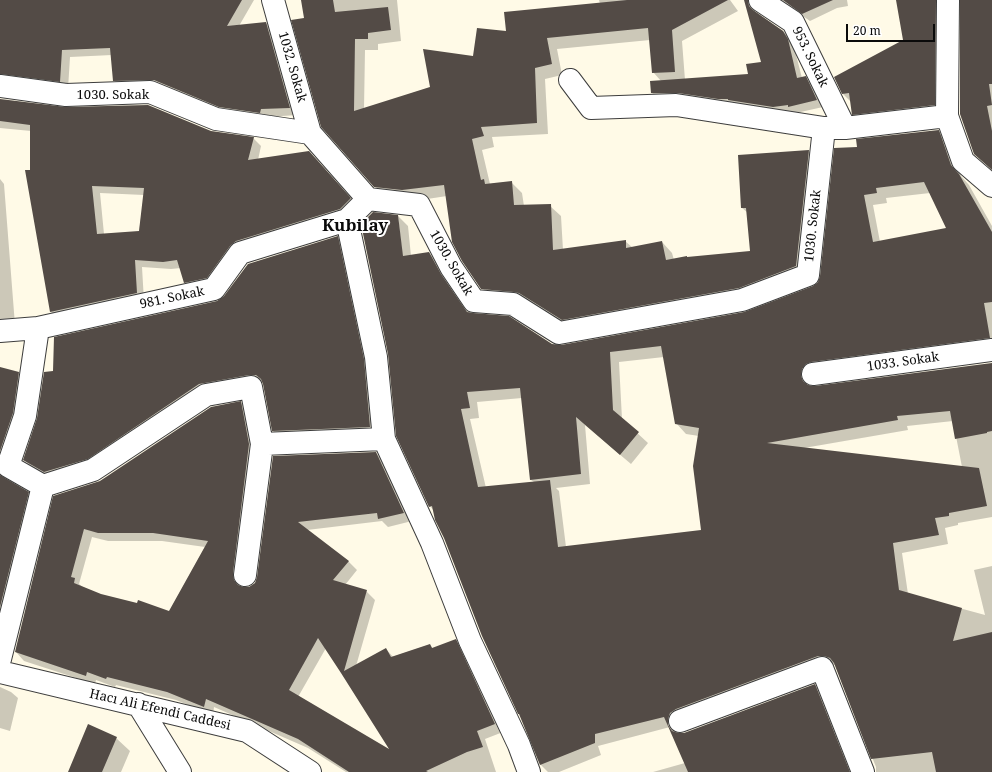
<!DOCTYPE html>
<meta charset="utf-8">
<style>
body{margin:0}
#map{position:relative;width:992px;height:772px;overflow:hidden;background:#fffae7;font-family:"Noto Serif",serif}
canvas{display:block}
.scale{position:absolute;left:846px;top:24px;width:89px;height:18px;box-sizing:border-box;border:2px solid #0a0a0a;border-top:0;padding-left:5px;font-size:12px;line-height:14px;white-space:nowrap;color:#0a0a0a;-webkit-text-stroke:3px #fff;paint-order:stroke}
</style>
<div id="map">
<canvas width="992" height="772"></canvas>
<div class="scale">20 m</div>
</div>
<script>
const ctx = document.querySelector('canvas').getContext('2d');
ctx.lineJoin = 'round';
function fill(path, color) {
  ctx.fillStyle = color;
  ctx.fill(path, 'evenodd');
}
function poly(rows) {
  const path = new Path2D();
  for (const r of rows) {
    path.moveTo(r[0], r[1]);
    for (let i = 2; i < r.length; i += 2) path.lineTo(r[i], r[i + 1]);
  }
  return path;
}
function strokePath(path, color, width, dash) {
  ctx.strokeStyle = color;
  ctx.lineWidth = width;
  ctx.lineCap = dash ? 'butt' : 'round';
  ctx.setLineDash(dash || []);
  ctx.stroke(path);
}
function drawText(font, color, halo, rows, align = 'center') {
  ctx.font = font + ' "Noto Serif",serif';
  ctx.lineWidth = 4;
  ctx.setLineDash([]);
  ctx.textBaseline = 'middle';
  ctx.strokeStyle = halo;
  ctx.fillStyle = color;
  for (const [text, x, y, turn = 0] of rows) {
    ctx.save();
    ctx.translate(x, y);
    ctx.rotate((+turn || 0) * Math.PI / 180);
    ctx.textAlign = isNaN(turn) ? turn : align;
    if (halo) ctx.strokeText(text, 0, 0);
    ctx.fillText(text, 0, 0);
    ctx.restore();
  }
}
fill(poly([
 [0,0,254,0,239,26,266,23,274,31,297,115,268,117,267,120,121,88,114,80,112,55,70,57,68,89,0,84],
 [303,0,397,0,401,41,378,44,378,50,365,50,364,109,431,87,508,33,600,4,599,0,730,0,738,11,682,41,685,80,749,75,762,63,745,0,756,0,754,6,755,13,783,31,790,38,794,47,802,78,805,78,812,84,823,107,796,113,795,112,780,114,659,100,652,93,661,81,653,72,650,40,557,49,562,75,545,79,548,134,492,137,494,147,482,150,490,184,511,182,522,193,524,206,550,206,561,216,563,250,625,241,633,248,662,242,672,253,674,260,751,252,748,213,742,208,809,151,819,162,807,277,573,330,493,299,482,288,447,196,414,201,386,198,375,186,306,19],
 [780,0,847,0,848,6,837,8,810,21],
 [897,0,949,0,943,114,862,123,853,114,851,102,843,94,904,41],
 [961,0,992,0,992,170],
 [0,100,253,138,261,146,258,160,317,160,358,207,244,249,214,285,193,290,185,282,181,268,171,269,142,267,144,301,59,320,51,312,26,171,31,171,31,131,0,128],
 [100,193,144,195,139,232,104,234],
 [938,131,948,141,961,176,969,185,992,226,992,348,811,379,810,387,992,364,992,517,958,523,958,525,945,528,948,544,902,553,908,594,985,615,974,570,992,566,992,772,876,772,876,767,835,665,828,666,677,729,678,734,684,734,815,685,825,695,855,772,653,772,685,763,670,727,598,746,601,755,559,772,548,772,541,765,434,511,430,506,398,216,408,226,411,256,429,253,439,263,450,285,471,314,552,345,561,346,745,313,813,287,819,283,858,148],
 [930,193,947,229,880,242,873,205,887,203,886,198],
 [664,357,676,423,686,434,699,436,703,531,566,547,559,491,556,488,590,484,585,425,631,464,648,443,622,419,619,362],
 [522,398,531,480,534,482,486,488,470,419,479,418,477,402],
 [953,421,962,467,804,448,908,430,907,426],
 [0,179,4,184,15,325,0,330],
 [337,237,345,245,371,368,378,435,281,439,273,431,264,383,258,382,53,480,33,468,24,460,54,372,217,302],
 [0,368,18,373,27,382,4,477,5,480,28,493,37,502,0,651],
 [241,403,249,411,257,453,241,582,241,588,250,588,255,584,258,577,274,457,376,453,384,461,412,521,388,527,382,521,307,530,348,561,357,570,345,585,366,591,375,600,356,666,386,649,394,658,430,645,433,649,456,640,464,649,503,732,485,739,496,772,346,772,308,748,214,707,213,715,176,700,116,685,115,687,96,680,95,684,24,661,16,652,100,481],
 [92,537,108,541,162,541,205,547,169,612,101,595,83,587,79,584],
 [326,648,392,752,298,697],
 [0,687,11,692,18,698,10,731,0,728],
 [116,738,130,751,121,772,72,772]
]), '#0003');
fill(poly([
 [0,0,242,0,227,26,266,22,290,108,261,109,260,113,219,107,154,80,113,81,110,48,62,50,60,82,0,74],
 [301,0,333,0,335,12,388,7,391,30,368,33,368,39,355,39,354,111,430,87,423,49,473,56,477,28,506,31,504,12,627,0,728,0,672,30,675,72,652,73,648,28,547,38,552,64,535,68,537,123,481,127,484,136,472,139,481,180,484,179,485,184,512,181,514,205,551,204,553,250,626,240,626,248,662,241,666,260,687,256,687,257,750,251,746,208,741,208,738,155,809,150,796,266,739,288,562,320,519,293,514,292,481,289,462,261,452,242,444,185,402,190,374,187,321,127,291,20,304,18],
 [744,0,748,0,749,6,753,10,783,31,788,39,797,78,806,76,817,100,788,107,788,105,773,107,728,100,728,99,718,99,678,93,651,93,650,81,748,74,746,64,761,62],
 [783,0,833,0,802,14],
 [896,0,936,0,935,105,852,115,849,93,842,94,834,77,903,40],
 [960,0,992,0,992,84,989,84,992,105,987,106,992,131,992,170,974,154,960,114],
 [0,99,66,107,148,105,211,131,254,137,248,160,309,151,351,198,340,209,236,241,230,246,207,278,184,283,177,260,163,262,135,260,137,293,50,312,25,170,30,170,30,125,0,121],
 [92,186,144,188,139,231,97,234],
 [939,130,951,165,959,174,992,232,992,302,984,303,990,338,811,362,806,364,802,369,801,376,803,381,808,385,815,386,992,363,992,431,987,432,987,433,955,439,950,411,897,416,898,420,767,443,979,468,987,506,949,513,949,516,935,518,939,535,893,543,899,590,962,608,953,641,992,632,992,772,936,772,932,752,871,759,834,663,830,658,824,656,818,656,676,709,670,713,668,719,668,725,672,731,678,733,684,733,815,684,850,772,688,772,664,717,595,734,595,743,540,765,519,714,518,714,482,636,444,538,435,520,432,506,429,507,396,436,388,354,361,224,373,212,398,215,403,256,429,252,441,274,467,312,473,313,509,316,552,344,561,345,744,312,813,286,818,282,820,276,834,148,857,147,856,139],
 [924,182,946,228,873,242,864,195,877,193,876,188],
 [661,346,675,424,699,428,693,466,701,530,558,547,550,480,478,487,461,409,470,408,467,392,520,388,530,480,581,474,576,417,620,455,639,432,613,410,610,352],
 [338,236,364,359,370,427,272,431,263,384,261,379,256,375,249,375,199,384,88,459,44,472,23,460,37,418,44,372,53,371,54,337,217,301,224,296,248,264],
 [0,367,19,372,13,413,0,451],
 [241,401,249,444,233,573,234,580,238,585,244,587,249,587,255,583,257,577,273,456,376,452,404,513,378,519,377,513,298,522,349,561,333,580,367,590,344,671,386,648,391,657,430,644,432,648,456,639,495,724,477,731,483,747,467,752,426,771,428,772,349,772,298,739,206,699,204,707,167,692,107,677,106,679,87,672,86,676,15,652,53,496,100,481,211,407],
 [84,529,98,533,153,533,208,541,169,611,138,600,137,603,101,594,74,583,75,578,71,577],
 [318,638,341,673,389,749,289,690],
 [0,475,29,492,0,607],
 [88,724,117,737,102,772,68,772]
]), '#534b46');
const minor = poly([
 [273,0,310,133],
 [760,0,793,22,845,128],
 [948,0,947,116,963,161,992,186],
 [570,80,591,108,676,105,824,128],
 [0,86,66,95,150,92,216,119,310,133,368,199,419,205,451,267,474,301,513,304,559,333,742,300,808,275,824,128,845,128,947,116],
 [368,199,347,220,376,357,384,439,432,543,470,641,519,745,529,772],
 [38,328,25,416,8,466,43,486,93,470,206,395,251,387,262,444],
 [0,331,38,328,214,289,240,253,347,220],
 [813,374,992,350],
 [245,575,262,444,384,439],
 [0,659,43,486],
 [0,672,247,731,310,772],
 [138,704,180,772],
 [680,721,822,668,863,772]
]);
strokePath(minor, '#3d3d3d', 24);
strokePath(minor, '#fff', 22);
drawText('13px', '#0a0a0a', '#fff', [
 ["953. Sokak",810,57,64],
 ["1032. Sokak",292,67,74],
 ["1030. Sokak",113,95],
 ["1030. Sokak",813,226,-84],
 ["1030. Sokak",451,263,60],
 ["981. Sokak",172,298,-12],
 ["1033. Sokak",903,362,-8],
 ["Hacı Ali Efendi Caddesi",160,710,13]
]);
drawText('bold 17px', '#0a0a0a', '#fff', [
 ["Kubilay",355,226]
]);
</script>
